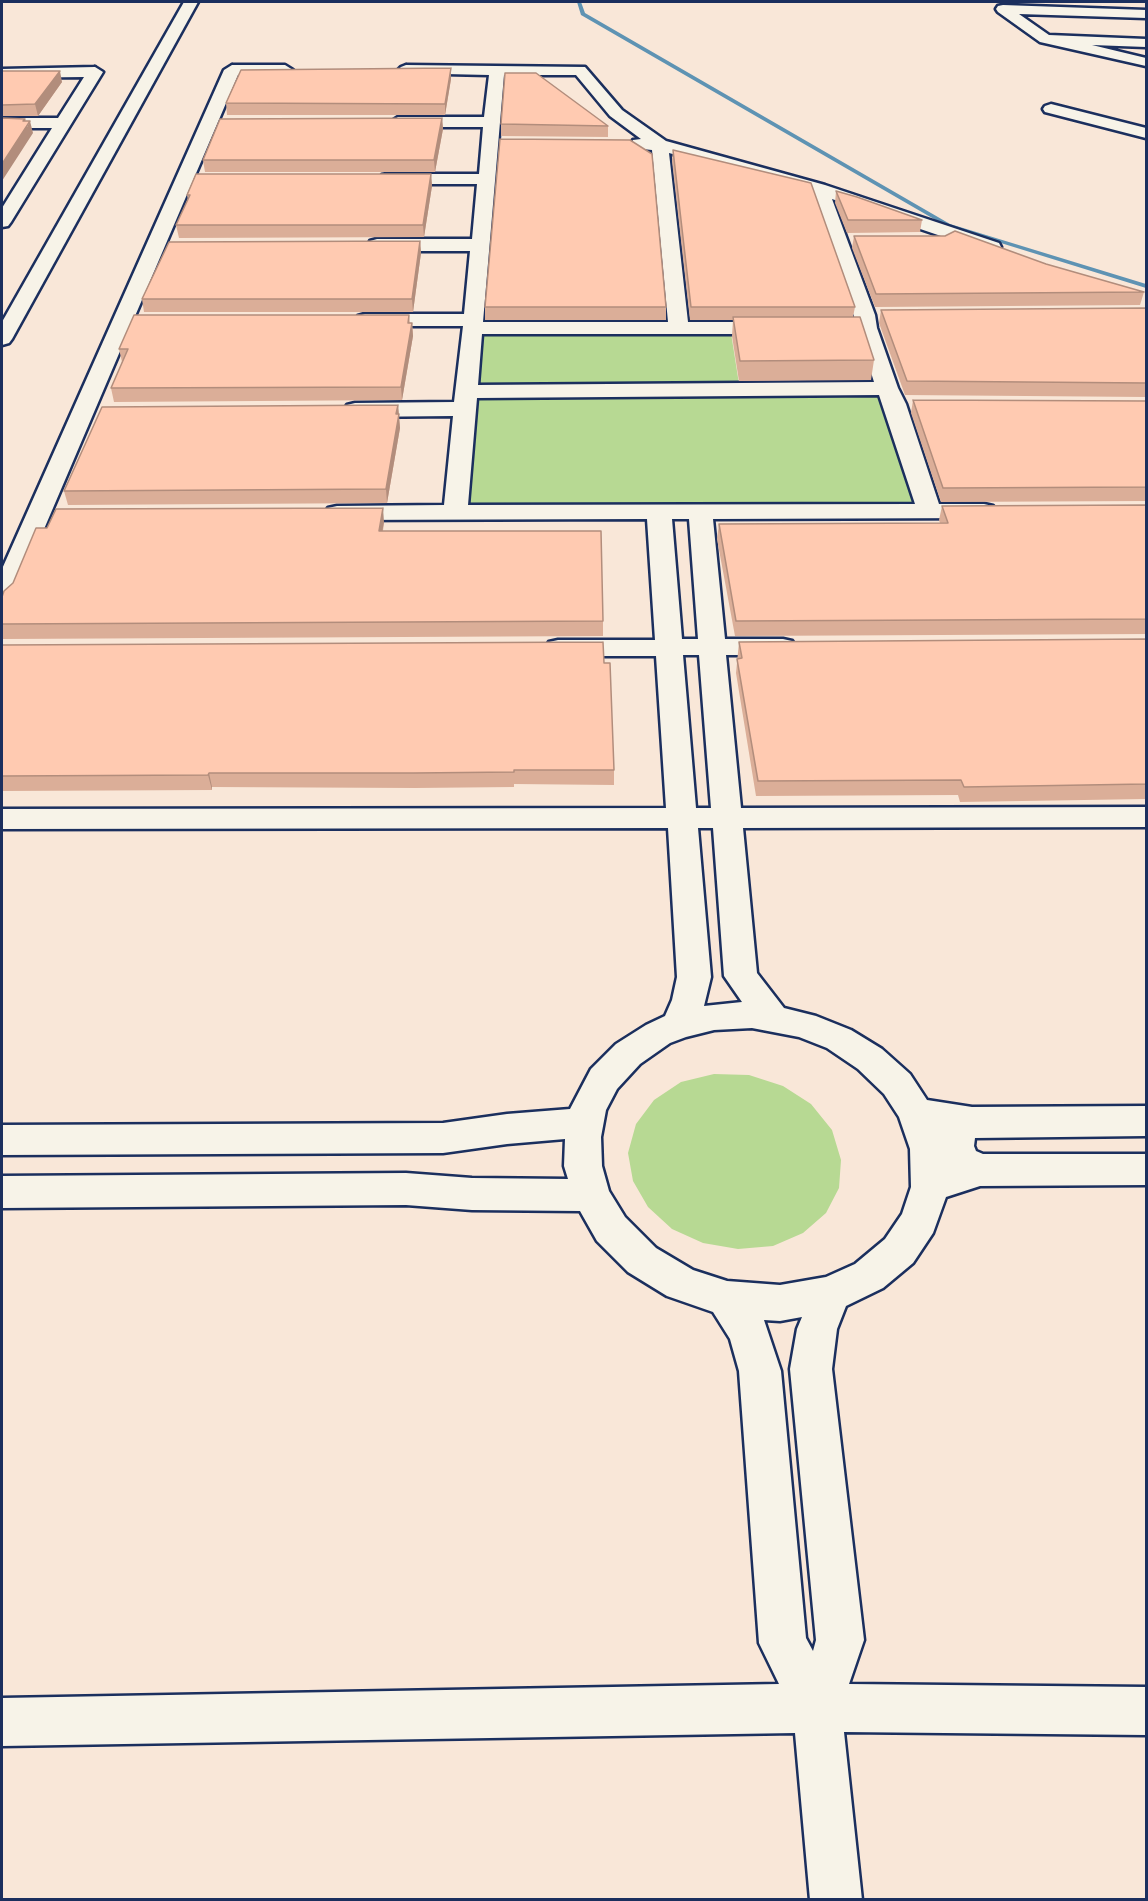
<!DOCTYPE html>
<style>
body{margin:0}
#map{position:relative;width:1148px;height:1901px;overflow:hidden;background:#f9e7d8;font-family:"Comic Neue",sans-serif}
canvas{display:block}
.frame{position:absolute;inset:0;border:3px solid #1b2f5e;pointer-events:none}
</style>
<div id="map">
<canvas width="1148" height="1901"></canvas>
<div class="frame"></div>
</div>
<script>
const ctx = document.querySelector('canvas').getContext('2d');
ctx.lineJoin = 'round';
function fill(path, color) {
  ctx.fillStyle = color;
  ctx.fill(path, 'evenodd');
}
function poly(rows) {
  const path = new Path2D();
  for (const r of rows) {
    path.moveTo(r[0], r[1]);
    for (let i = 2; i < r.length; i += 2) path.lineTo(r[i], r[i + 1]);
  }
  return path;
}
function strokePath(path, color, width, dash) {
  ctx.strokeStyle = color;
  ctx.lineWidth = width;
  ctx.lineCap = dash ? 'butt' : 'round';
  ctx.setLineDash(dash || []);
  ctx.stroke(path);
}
fill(poly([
 [483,333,731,333,739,384,479,385],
 [881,395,914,503,469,506,477,397],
 [714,1074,749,1075,783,1086,811,1104,832,1130,841,1160,839,1188,826,1213,803,1233,773,1246,738,1249,703,1243,672,1229,648,1207,633,1181,628,1153,636,1124,654,1100,681,1082]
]), '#b7d993');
fill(poly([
 [577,2,581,2,585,13,950,224,1146,284,1146,288,946,226,581,15,577,2]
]), '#5e93b3');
const street = poly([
 [1003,5,1146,10,1146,18,1019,14,1049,35,1146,39,1146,47,1092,45,1146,58,1146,66,1040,42,998,12,996,9,998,6,1003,5],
 [232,65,285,65,293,70,285,75,238,75,15,597,11,602,2,605,2,569,224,70,232,65],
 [406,65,585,67,622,110,666,141,825,185,999,243,1001,247,999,251,985,251,832,199,875,315,877,328,898,388,906,404,939,504,984,504,993,506,996,511,993,516,984,518,713,519,725,639,783,639,792,641,796,647,792,653,783,655,726,655,741,808,1146,807,1146,827,743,828,757,973,784,1008,816,1016,851,1030,882,1049,910,1074,927,1100,972,1107,1146,1106,1146,1136,975,1138,974,1146,976,1151,983,1154,1146,1154,1146,1185,980,1186,946,1197,933,1233,913,1263,883,1288,846,1306,837,1329,832,1369,864,1640,849,1684,1146,1687,1146,1735,844,1732,862,1900,810,1900,795,1733,2,1746,2,1698,779,1684,759,1643,739,1371,730,1339,713,1312,667,1296,628,1272,597,1241,580,1211,472,1210,406,1205,2,1208,2,1176,406,1173,472,1178,568,1179,564,1166,565,1139,507,1144,443,1153,2,1155,2,1125,443,1123,507,1114,570,1109,591,1069,616,1044,646,1025,665,1016,672,1000,677,977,668,828,2,829,2,809,666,808,656,656,558,656,549,654,545,648,549,642,558,640,655,640,647,519,337,520,328,518,325,513,328,508,337,506,444,505,453,416,355,417,347,415,344,410,347,405,355,403,454,402,463,326,365,326,358,324,355,320,358,316,365,314,464,314,470,251,377,251,370,249,368,245,370,241,377,239,472,239,477,184,388,184,382,183,379,179,382,175,388,174,479,174,483,127,398,127,390,122,398,117,484,117,489,75,401,73,398,70,401,67,406,65],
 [504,75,576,75,610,116,641,139,633,140,631,144,633,148,652,150,668,322,483,322,504,75],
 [669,153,811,192,856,322,688,322,669,153],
 [482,334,859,334,874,382,478,385,482,334],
 [879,395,915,504,468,505,477,398,879,395],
 [672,519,689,519,698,639,682,639,672,519],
 [683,655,699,655,711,808,696,808,683,655],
 [698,828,713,828,724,976,742,1002,704,1006,711,977,698,828],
 [752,1028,799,1037,827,1048,858,1069,884,1094,899,1117,910,1149,911,1187,902,1214,885,1239,855,1264,826,1277,780,1285,727,1281,693,1270,656,1248,625,1217,609,1191,602,1166,601,1137,606,1110,617,1089,640,1064,670,1043,686,1037,714,1030,752,1028],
 [802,1317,797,1329,790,1369,816,1640,813,1651,806,1638,781,1371,764,1320,780,1321,802,1317],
 [95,67,103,72,11,222,8,226,2,227,2,208,52,128,2,128,2,118,58,118,84,77,2,78,2,69,95,67],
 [1051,104,1146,128,1146,138,1045,112,1043,109,1045,106,1051,104]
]);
const secondary = poly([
 [184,2,198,2,12,339,9,343,2,345,2,322,184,2]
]);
strokePath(street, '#1b2f5e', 5);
strokePath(secondary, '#1b2f5e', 5);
fill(street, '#f7f3e8');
fill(secondary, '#f7f3e8');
fill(poly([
 [451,68,451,79,445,115,227,115,226,103],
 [2,71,62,82,38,116,2,116],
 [442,118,443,129,435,172,205,172,203,160],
 [501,124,608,126,608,137,501,136],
 [673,150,855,307,853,317,874,360,871,380,739,381,732,336,733,320,690,320,672,161],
 [431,174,432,186,424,237,179,238,176,225,188,200,187,195],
 [836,191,922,220,920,232,847,233,835,203],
 [854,236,1046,264,1144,292,1140,305,875,307,852,248],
 [420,241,421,253,413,312,144,312,142,299],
 [485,307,666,307,666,320,485,320],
 [1146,308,1146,397,905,395,879,323,881,310],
 [409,315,410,323,412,323,413,336,402,400,114,402,111,388,122,362,119,349],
 [913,400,1146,401,1146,501,941,502,911,413],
 [398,405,400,428,387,503,68,505,64,491],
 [1146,505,1146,634,735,636,717,539,719,524,940,523,939,520,942,506],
 [384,522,383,531,603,621,603,636,2,639,2,597],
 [1146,639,1146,799,960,802,958,795,756,796,736,673,739,642],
 [2,645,604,663,614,770,614,785,514,784,514,787,415,788,212,787,212,790,2,791]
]), '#dbae98');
fill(poly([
 [451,68,451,79,445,115,445,104],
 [60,71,62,82,38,116,35,104],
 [442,118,443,129,435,172,434,160],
 [25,119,27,127,30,121,33,133,2,181,2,164],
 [431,174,432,186,424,237,423,225],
 [420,241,421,253,413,312,412,299],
 [412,323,413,336,402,400,401,387],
 [398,405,400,428,387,503,386,489],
 [383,508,384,522,380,545,379,531],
 [209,773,212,787,212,790,208,775]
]), '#b28d7c');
const building = poly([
 [451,68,445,104,226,103,241,70,451,68],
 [2,71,60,71,35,104,2,105,2,71],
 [505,73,536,73,608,126,501,124,505,73],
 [2,118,25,119,23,121,30,121,2,164,2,118],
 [442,118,434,160,203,160,220,119,442,118],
 [500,139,630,140,652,154,666,307,485,307,500,139],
 [673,150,811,183,855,307,691,307,673,150],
 [196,174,431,174,423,225,176,225,190,195,187,195,196,174],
 [836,191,857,197,922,220,848,220,836,191],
 [955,231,1046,264,1144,292,876,294,854,236,945,236,955,231],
 [420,241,412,299,142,299,169,242,420,241],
 [1146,308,1146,383,907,381,881,310,1146,308],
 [134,315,409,315,408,323,412,323,401,387,111,388,128,349,119,349,134,315],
 [733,317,860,317,874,360,740,361,733,317],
 [913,400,1146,401,1146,487,943,488,913,400],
 [398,405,396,414,399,414,386,489,64,491,102,407,398,405],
 [1146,505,1146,619,736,621,719,524,948,523,942,506,1146,505],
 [383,508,379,531,601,531,603,621,2,624,2,597,4,591,13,583,36,528,47,528,56,509,383,508],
 [1146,639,1146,784,964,787,961,780,758,781,737,659,742,658,739,642,1146,639],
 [603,642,604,663,610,663,614,770,514,770,514,772,414,773,209,773,208,775,2,776,2,645,603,642]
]);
fill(building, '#ffcab1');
strokePath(building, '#b28d7c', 1.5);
</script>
